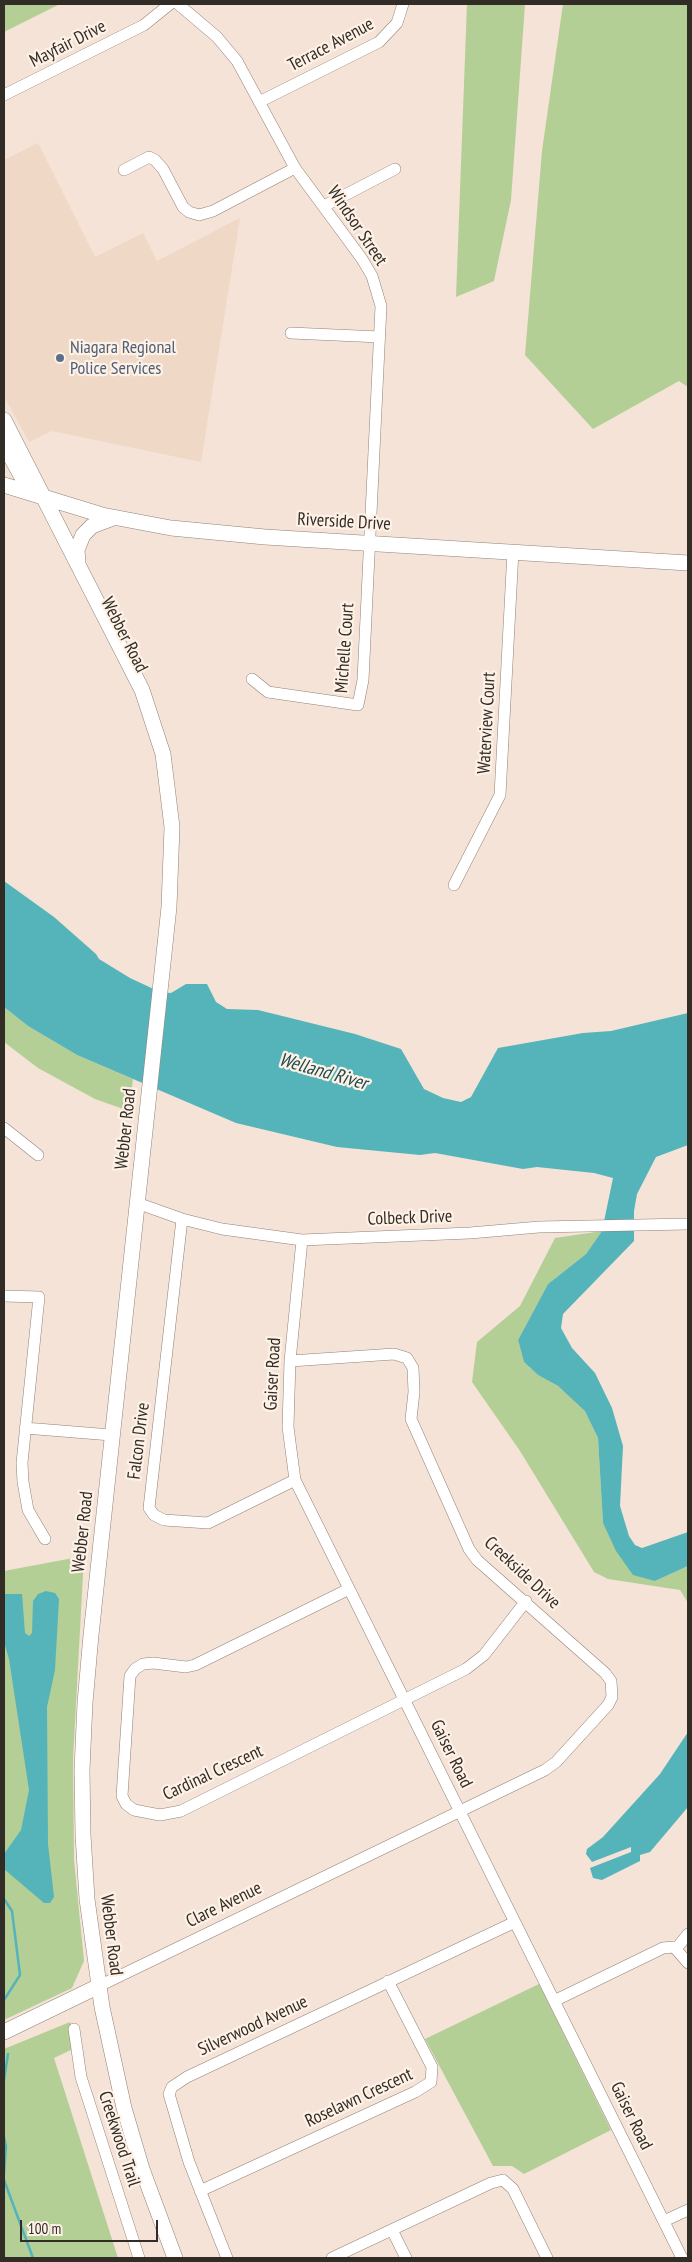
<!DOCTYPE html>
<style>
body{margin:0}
#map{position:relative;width:692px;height:2262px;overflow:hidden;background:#f4e3d6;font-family:"PT Sans Narrow",sans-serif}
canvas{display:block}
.frame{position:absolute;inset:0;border:5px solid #322c27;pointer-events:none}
.scale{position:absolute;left:20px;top:2220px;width:138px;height:22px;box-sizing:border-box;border:2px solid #322c27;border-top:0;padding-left:6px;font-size:15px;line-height:18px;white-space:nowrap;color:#322c27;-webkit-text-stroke:4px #fef1e6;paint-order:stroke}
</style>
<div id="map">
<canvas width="692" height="2262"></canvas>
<div class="frame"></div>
<div class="scale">100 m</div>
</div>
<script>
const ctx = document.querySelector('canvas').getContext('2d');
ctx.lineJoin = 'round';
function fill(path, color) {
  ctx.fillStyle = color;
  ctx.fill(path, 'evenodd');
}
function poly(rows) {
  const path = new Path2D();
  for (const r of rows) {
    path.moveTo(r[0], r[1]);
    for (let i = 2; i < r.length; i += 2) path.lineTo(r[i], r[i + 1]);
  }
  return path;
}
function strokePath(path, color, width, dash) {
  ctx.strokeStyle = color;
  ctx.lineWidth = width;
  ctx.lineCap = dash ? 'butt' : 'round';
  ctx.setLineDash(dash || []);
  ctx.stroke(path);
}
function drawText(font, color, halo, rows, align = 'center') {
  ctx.font = font + ' "PT Sans Narrow",sans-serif';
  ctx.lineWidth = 4.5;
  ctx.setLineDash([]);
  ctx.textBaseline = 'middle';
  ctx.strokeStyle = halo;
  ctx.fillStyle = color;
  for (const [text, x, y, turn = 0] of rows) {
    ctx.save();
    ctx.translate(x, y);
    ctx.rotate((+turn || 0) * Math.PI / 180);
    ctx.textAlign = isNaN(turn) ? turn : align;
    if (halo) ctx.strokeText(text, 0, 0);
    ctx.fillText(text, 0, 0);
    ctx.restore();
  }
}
fill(poly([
 [38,143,95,257,143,233,157,261,240,218,201,462,52,431,29,442,4,396,4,160]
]), '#efd8c6');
fill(poly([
 [4,4,60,4,4,32],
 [467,4,525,4,511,200,494,281,456,297],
 [563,4,688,4,688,387,679,381,593,429,525,355,542,151],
 [4,1007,28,1026,77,1055,133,1079,129,1111,95,1099,38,1068,4,1042],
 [602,1231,586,1254,548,1284,518,1340,524,1362,538,1375,558,1386,585,1410,598,1438,603,1523,655,1581,688,1566,688,1603,680,1590,608,1579,594,1572,520,1451,472,1382,477,1342,520,1306,555,1238],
 [84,1556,73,1759,74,1860,84,1961,72,1988,4,2020,4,1571],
 [539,1984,611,2130,524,2174,512,2166,493,2166,425,2039],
 [70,2022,75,2048,54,2058,118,2258,4,2258,4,2049]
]), '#b3cf96');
fill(poly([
 [4,881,54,917,96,954,99,959,130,978,160,992,171,993,186,984,207,984,216,1002,227,1009,258,1010,355,1034,401,1049,424,1089,443,1098,461,1102,471,1097,498,1048,583,1033,611,1031,688,1013,688,1145,656,1157,637,1194,634,1211,634,1241,563,1314,561,1328,572,1348,595,1373,612,1408,623,1446,620,1506,629,1536,635,1545,642,1548,688,1532,688,1566,655,1581,633,1575,616,1551,603,1523,598,1438,585,1411,558,1386,538,1375,524,1362,518,1340,548,1284,586,1254,602,1231,613,1178,594,1173,537,1167,523,1169,435,1153,420,1155,337,1147,236,1123,77,1055,28,1026,4,1007],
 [46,1591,55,1593,59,1599,55,1670,47,1707,48,1844,54,1897,50,1903,44,1903,4,1869,4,1854,21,1830,29,1790,9,1659,4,1642,4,1594,22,1594,25,1633,29,1636,32,1633,33,1601,38,1594],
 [688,1732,688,1807,650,1852,640,1855,640,1861,602,1880,593,1878,590,1868,631,1852,631,1847,592,1862,586,1854,587,1849,603,1837,660,1774]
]), '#55b4b9');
strokePath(poly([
 [4,1899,12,1911,20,1975,4,2000],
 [4,2080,8,2054],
 [4,2137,6,2146,4,2174],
 [4,2180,33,2258]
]), '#55b4b9', 2.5);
const street = poly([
 [178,4,217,37,237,61,295,168,362,259,372,276,381,306,363,680,358,705,268,692,252,679],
 [4,95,144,25,170,4],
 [259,102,379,42,397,23,403,4],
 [124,170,149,157,155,160,163,169,183,207,189,212,199,215,213,211,295,168],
 [324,206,395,169],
 [291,333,380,337],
 [454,885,500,795,513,551],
 [4,1128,38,1155],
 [137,1203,182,1219,222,1229,302,1240,470,1233,539,1227,688,1224],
 [182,1219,149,1508,154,1515,164,1520,208,1523,295,1480],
 [302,1240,290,1361,288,1427,295,1480,682,2258],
 [4,1296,39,1297,22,1463,23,1482,28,1510,45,1539],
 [25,1428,111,1435],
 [349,1589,195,1665,186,1667,153,1663,143,1664,135,1669,130,1676,122,1796,126,1804,134,1810,160,1815,181,1811,466,1669,484,1655,526,1601],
 [676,1949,688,1934],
 [99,1986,545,1770,556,1762,608,1705,612,1697,611,1681,605,1673,477,1560,469,1549,411,1419,414,1392,413,1368,407,1358,394,1354,290,1361],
 [554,2001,663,1948,674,1947,688,1963],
 [74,2029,81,2077,139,2258],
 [200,2191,415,2092,431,2082,432,2067,388,1981],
 [664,2221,688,2210],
 [392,2230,406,2258],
 [227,2258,189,2162,169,2094,172,2087,187,2077,515,1922],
 [332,2258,491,2183,503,2180,513,2189,547,2258]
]);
const secondary = poly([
 [4,420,142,690,163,754,172,827,169,907,91,1635,85,1703,82,1770,83,1835,87,1899,102,2007,124,2108,142,2169,175,2258],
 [4,445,27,486],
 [4,485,102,515,171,528,265,537,688,563],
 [78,562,77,550,83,535,92,526,113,518],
 [4,2032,99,1986]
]);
strokePath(street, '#918277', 12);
strokePath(secondary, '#918277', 16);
strokePath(street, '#fff', 11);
strokePath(secondary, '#fff', 15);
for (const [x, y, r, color] of [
 [60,358,5,"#5c6f8a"]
]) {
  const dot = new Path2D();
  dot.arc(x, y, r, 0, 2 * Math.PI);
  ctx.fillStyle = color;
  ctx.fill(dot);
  strokePath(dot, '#fef1e6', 2);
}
drawText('18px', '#322c27', '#fef1e6', [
 ["Mayfair Drive",68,44,-27],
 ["Terrace Avenue",331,45,-28],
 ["Windsor Street",357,226,56],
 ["Riverside Drive",344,522,3],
 ["Webber Road",124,635,63],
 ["Michelle Court",345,648,-86],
 ["Waterview Court",487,723,-87],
 ["Webber Road",126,1129,-84],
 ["Colbeck Drive",410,1218,-2],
 ["Gaiser Road",273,1374,-87],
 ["Falcon Drive",139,1441,-83],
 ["Webber Road",83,1532,-84],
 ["Creekside Drive",522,1573,43],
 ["Gaiser Road",451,1754,64],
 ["Cardinal Crescent",213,1773,-25],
 ["Clare Avenue",224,1905,-26],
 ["Webber Road",111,1935,83],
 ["Silverwood Avenue",253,2026,-25],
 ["Roselawn Crescent",359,2098,-25],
 ["Gaiser Road",631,2116,64],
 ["Creekwood Trail",119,2139,72]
]);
drawText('18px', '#4e5e75', '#fef1e6', [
 ["Niagara Regional",70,348],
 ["Police Services",70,369]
], 'left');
drawText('italic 19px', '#204b4e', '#fef1e6', [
 ["Welland River",323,1072,16]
]);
</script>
